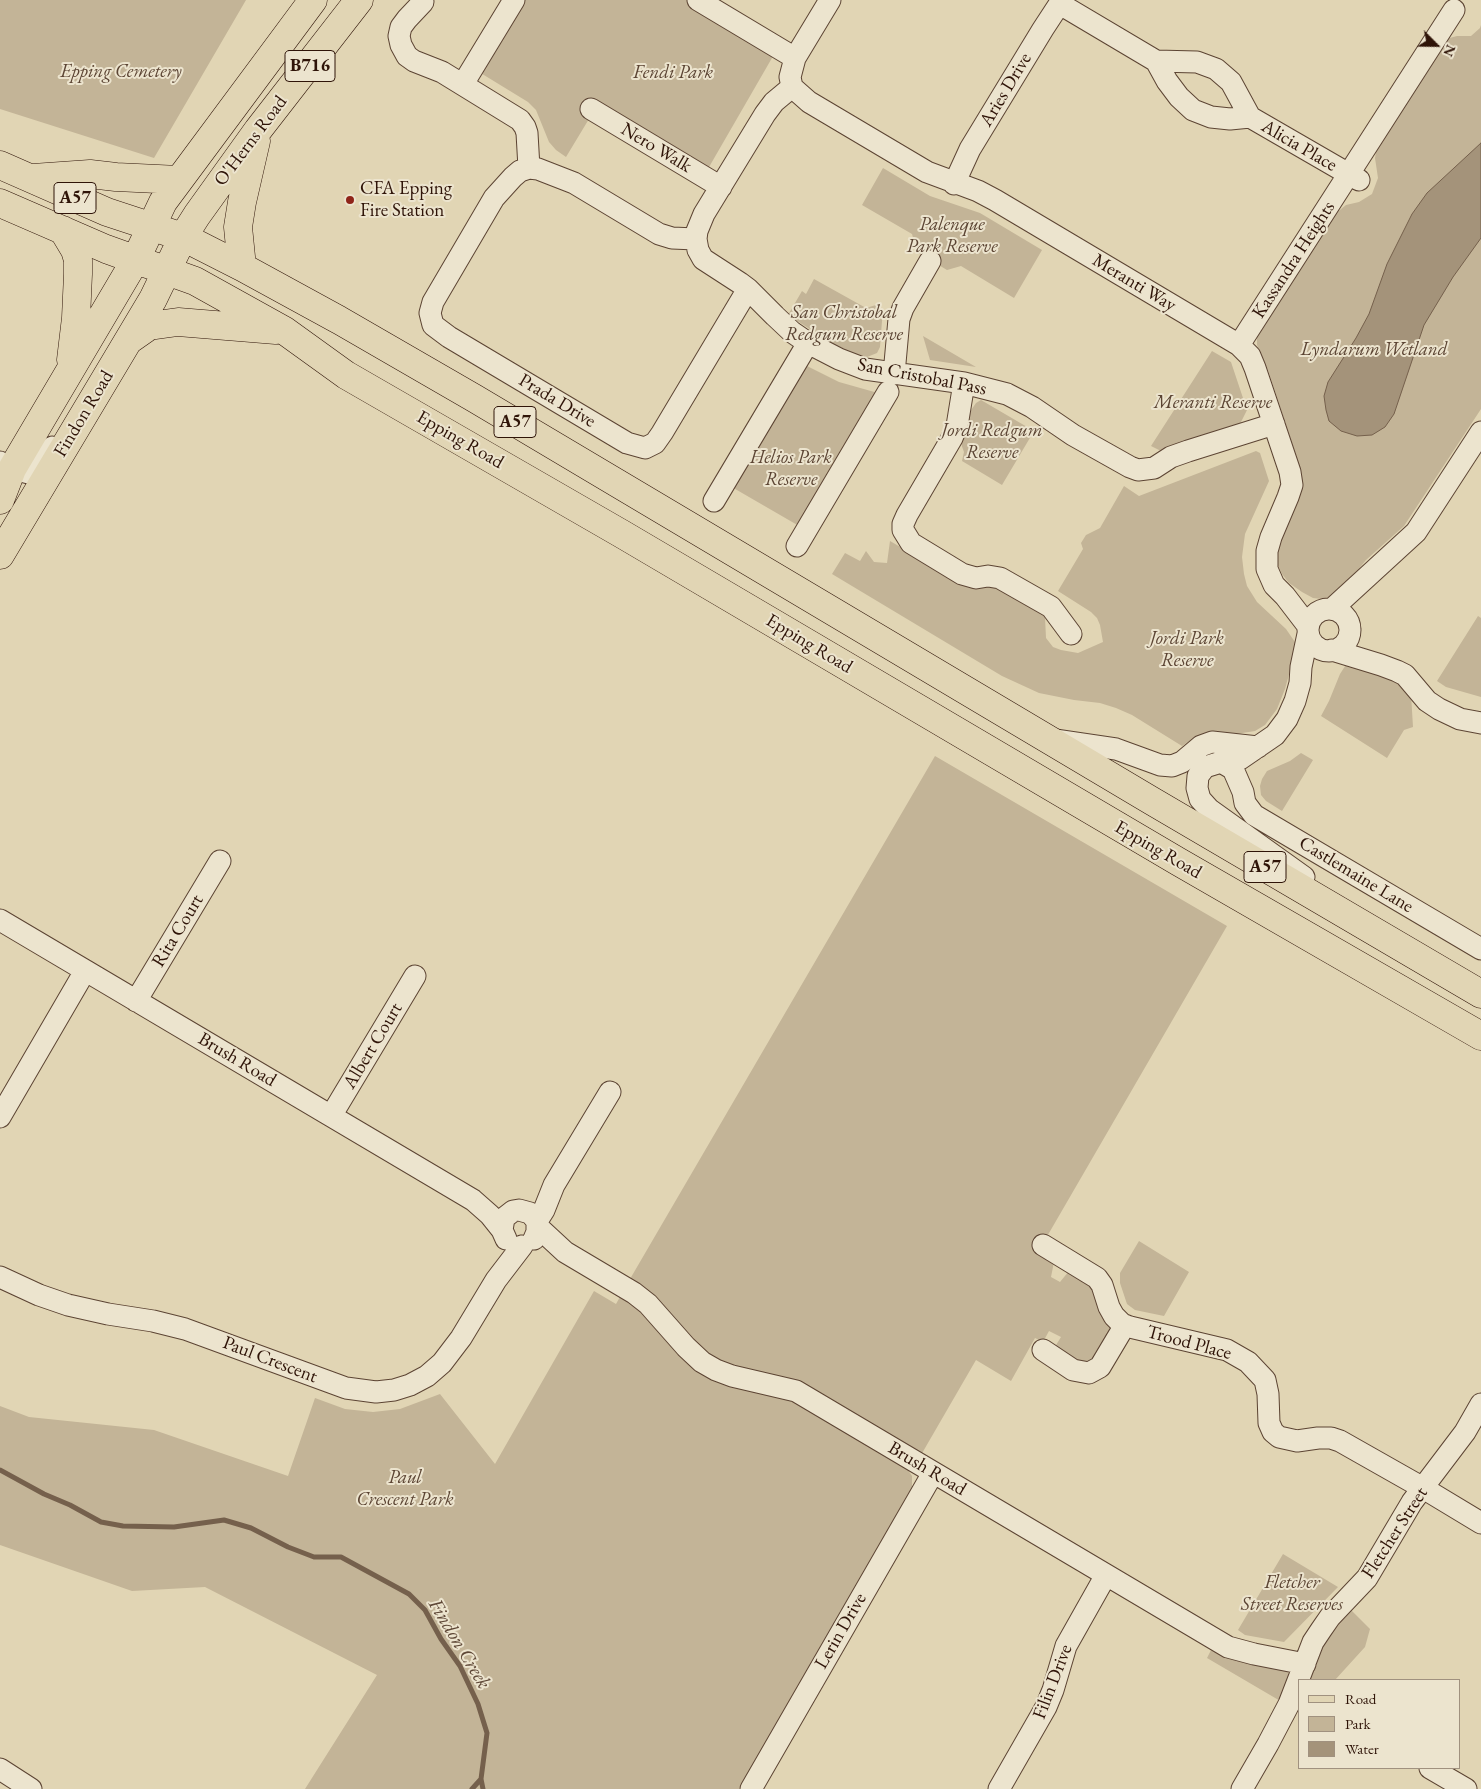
<!DOCTYPE html>
<style>
body{margin:0}
#map{position:relative;width:1481px;height:1789px;overflow:hidden;background:#e1d5b4;font-family:"EB Garamond",serif}
canvas{display:block}
.legend{position:absolute;left:1298px;top:1679px;width:162px;height:90px;box-sizing:border-box;background:#ece4ce;border:1px solid #a0917f;margin:0;padding:6px 9px;list-style:none;font-size:15px;color:#2f1408}
.legend li{display:flex;align-items:center;gap:10px;height:25px}
.legend b{width:25px;border:1px solid #a0917f}
.north{position:absolute;left:1411px;top:20px;width:50px;height:50px;-webkit-text-stroke:4px #ece4ce;paint-order:stroke;rotate:113deg;font-size:14px;font-weight:700;line-height:20px;text-align:center;color:#2f1408}
.north::after{content:'';display:block;margin:auto;width:18px;height:22px;background:#2f1408;clip-path:polygon(50% 0,100% 100%,50% 72%,0 100%)}
</style>
<div id="map">
<canvas width="1481" height="1789"></canvas>
<ul class="legend">
<li><b style="height:6px;background:#e1d5b4"></b>Road</li>
<li><b style="height:14px;background:#c3b497"></b>Park</li>
<li><b style="height:14px;background:#a4937a"></b>Water</li>
</ul>
<div class="north">N</div>
</div>
<script>
const ctx = document.querySelector('canvas').getContext('2d');
ctx.lineJoin = 'round';
function fill(path, color) {
  ctx.fillStyle = color;
  ctx.fill(path, 'evenodd');
}
function poly(rows) {
  const path = new Path2D();
  for (const r of rows) {
    if (r.length === 3) {
      path.moveTo(r[0] + r[2], r[1]);
      path.arc(r[0], r[1], r[2], 0, 2 * Math.PI);
      continue;
    }
    path.moveTo(r[0], r[1]);
    for (let i = 2; i < r.length; i += 2) path.lineTo(r[i], r[i + 1]);
  }
  return path;
}
function strokePath(path, color, width, dash) {
  ctx.strokeStyle = color;
  ctx.lineWidth = width;
  ctx.lineCap = dash ? 'butt' : 'round';
  ctx.setLineDash(dash || []);
  ctx.stroke(path);
}
function drawText(font, color, halo, rows, align = 'center') {
  ctx.font = font + ' "EB Garamond",serif';
  ctx.lineWidth = 4;
  ctx.setLineDash([]);
  ctx.textBaseline = 'middle';
  ctx.strokeStyle = halo;
  ctx.fillStyle = color;
  for (const [text, x, y, turn = 0] of rows) {
    ctx.save();
    ctx.translate(x, y);
    ctx.rotate((+turn || 0) * Math.PI / 180);
    ctx.textAlign = isNaN(turn) ? turn : align;
    if (halo) ctx.strokeText(text, 0, 0);
    ctx.fillText(text, 0, 0);
    ctx.restore();
  }
}
fill(poly([
 [0,0,246,0,154,158,0,109],
 [522,0,691,0,776,51,705,174,595,109,566,157,556,150,549,142,536,110,528,102,479,72],
 [1481,25,1481,409,1404,526,1366,560,1341,591,1330,597,1321,599,1313,598,1302,592,1289,583,1282,574,1277,563,1276,552,1302,484,1301,475,1298,461,1268,370,1257,345,1257,337,1259,331,1335,214,1346,205,1359,202,1372,194,1378,178,1375,158,1377,146,1446,39,1457,36,1471,36,1480,28],
 [883,168,930,196,980,213,1042,250,1014,298,961,266,947,270,917,252,912,234,862,205],
 [814,279,866,308,876,305,884,310,882,321,880,347,877,353,867,357,853,353,833,344,788,315,802,291,806,294],
 [923,336,976,367,930,360],
 [1212,351,1231,362,1247,410,1240,424,1161,451,1151,446],
 [803,364,839,382,885,395,806,530,730,486],
 [981,400,1034,431,1002,485,962,461,964,452,960,441,967,416,976,403],
 [1256,451,1260,453,1269,481,1245,534,1242,557,1244,574,1247,586,1257,602,1286,629,1297,645,1285,689,1277,709,1265,725,1255,731,1236,734,1217,732,1195,737,1182,746,1132,715,1116,708,1100,703,1074,700,1039,693,1002,676,832,574,845,553,860,561,866,551,874,562,887,563,890,541,957,580,989,584,1037,609,1045,617,1046,638,1053,647,1061,650,1078,653,1103,642,1100,625,1097,618,1091,612,1058,591,1083,549,1081,543,1086,535,1100,528,1124,486,1139,496],
 [1478,616,1481,618,1481,697,1446,687,1437,681],
 [1349,660,1391,675,1411,694,1413,727,1404,730,1387,758,1321,716,1329,701,1340,674],
 [1301,753,1313,760,1282,811,1266,801,1261,795,1260,786,1262,779,1267,771,1290,761],
 [935,756,1227,926,1038,1252,1054,1262,1051,1277,1060,1282,1069,1271,1091,1283,1111,1326,1111,1333,1087,1366,1053,1350,1061,1337,1049,1331,1043,1342,1035,1338,1011,1381,976,1360,921,1455,709,1356,630,1279],
 [1139,1241,1189,1272,1164,1316,1135,1310,1127,1304,1120,1283,1120,1273],
 [594,1291,616,1304,621,1295,642,1310,677,1351,792,1399,906,1467,912,1476,912,1488,909,1496,739,1789,305,1789,377,1675,205,1587,132,1591,0,1545,0,1406,29,1417,154,1430,288,1476,315,1398,345,1409,373,1412,400,1409,440,1394,495,1464],
 [1283,1554,1338,1587,1284,1642,1245,1635,1238,1630],
 [1349,1608,1370,1629,1365,1647,1335,1680,1310,1680,1319,1645],
 [1212,1648,1286,1668,1290,1677,1282,1702,1207,1658]
]), '#c3b497');
const water = poly([
 [1481,143,1481,238,1453,277,1424,325,1394,414,1385,427,1372,435,1357,436,1341,431,1329,421,1326,410,1324,396,1328,382,1356,338,1369,314,1387,264,1412,214,1427,193,1481,143]
]);
fill(water, '#a4937a');
strokePath(water, '#75604c', 1);
strokePath(poly([
 [0,1470,44,1494,70,1505,101,1522,123,1526,174,1527,224,1520,251,1528,288,1547,314,1557,341,1557,409,1594,425,1610,441,1639,460,1666,478,1704,487,1733,481,1779,483,1789],
 [472,1789,481,1779]
]), '#75604c', 5);
const minor = poly([
 [698,0,795,58],
 [423,2,407,19,401,27,399,36,401,45,407,56,414,61,442,72,520,120,525,127,527,133,529,168],
 [1060,4,1156,61,1197,62,1216,69,1231,82,1250,117,1359,180],
 [1156,61,1167,81,1179,97,1193,110,1211,117,1230,119,1250,117],
 [463,84,514,0],
 [792,87,809,102,927,172,978,191,995,200,1239,345,1250,356,1255,368,1290,472,1292,485,1288,497,1271,537,1267,551,1267,569,1274,585,1285,596,1308,626],
 [591,109,721,187],
 [954,184,970,149,1043,29,1062,0],
 [696,239,697,231,704,214,765,114,774,102,792,87,790,77,795,58,830,0],
 [748,289,662,433,655,443,645,448,627,443,449,337,433,325,430,313,433,302,494,198,513,177,520,171,529,168,538,169,574,183,659,234,672,238,696,239,698,250,703,259,740,283,748,289,775,316,792,332,808,343,839,359,865,369,964,383,1007,394,1032,407,1073,435,1130,467,1138,470,1154,468,1171,457,1188,451,1274,424],
 [1239,345,1454,10],
 [894,374,899,319,903,308,930,261],
 [964,383,957,426,952,438,907,515,903,524,903,530,911,543,962,574,976,578,988,576,1000,578,1051,607,1071,634],
 [0,462,12,469,29,473,36,469,52,447],
 [714,501,808,343],
 [797,546,888,392],
 [1332,609,1416,532,1481,432],
 [1329,630,21],
 [1332,650,1381,665,1397,671,1405,675,1427,701,1439,709,1460,719,1481,723],
 [1055,740,1116,749,1160,765,1172,766,1182,762,1201,746,1212,742,1258,747],
 [1221,762,1233,769,1243,792,1245,803,1254,815,1481,949],
 [1304,877,1209,809,1200,799,1197,788,1198,776,1205,767,1221,762,1240,759,1275,735,1287,719,1295,701,1300,683,1301,667,1308,634],
 [0,920,473,1200,490,1215,502,1230],
 [136,1001,220,861],
 [331,1116,415,976],
 [0,1117,85,971],
 [537,1221,544,1210,554,1185,610,1092],
 [538,1227,565,1252,634,1293,648,1304,686,1347,702,1362,716,1370,732,1376,796,1391,1228,1647,1254,1654,1305,1664],
 [506,1239,502,1230,504,1218,513,1211,519,1210,530,1213,537,1221,537,1232,534,1239],
 [1043,1245,1097,1278,1102,1285,1109,1307,1114,1316,1122,1324,1130,1327,1227,1350,1248,1362,1265,1380,1268,1394,1269,1423,1273,1432,1279,1437,1297,1441,1318,1438,1331,1438,1340,1441,1423,1488,1481,1523],
 [0,1277,39,1295,68,1305,108,1314,153,1321,185,1329,346,1388,376,1392,394,1390,410,1385,427,1376,442,1363,461,1338,496,1280,522,1246],
 [1043,1350,1073,1370,1089,1373,1100,1367,1125,1325],
 [1430,1768,1466,1789],
 [0,1769,31,1789],
 [751,1789,933,1473],
 [999,1789,1046,1707,1053,1690,1066,1646,1106,1575],
 [1242,1789,1268,1744,1289,1704,1313,1642,1321,1630,1330,1617,1367,1578,1412,1502,1465,1432,1481,1404]
]);
const major = poly([
 [0,165,107,212,183,237,242,267,339,320,474,398,1152,801,1481,994],
 [33,178,90,174,116,177,179,180],
 [0,203,106,249,195,281,285,331,346,375,622,534,1179,862,1481,1036],
 [63,230,75,250,78,260,78,274,76,318,71,360],
 [242,267,238,227,242,202,256,141],
 [129,340,149,326,178,322,276,330],
 [0,500,12,469,136,259,163,202,313,0],
 [0,555,153,299,183,237,197,215,258,130,359,0]
]);
strokePath(minor, '#5c4433', 23);
strokePath(major, '#2f1408', 29);
strokePath(minor, '#ece4ce', 21);
strokePath(major, '#e1d5b4', 28);
for (const [x, y, r, color] of [
 [350,200,5,"#8f2418"]
]) {
  const dot = new Path2D();
  dot.arc(x, y, r, 0, 2 * Math.PI);
  ctx.fillStyle = color;
  ctx.fill(dot);
  strokePath(dot, '#ece4ce', 2);
}
for (const [x, y, w] of [
 [310,66,50],
 [75,198,42],
 [515,422,42],
 [1265,867,42]
]) {
  const box = new Path2D();
  box.roundRect(x - w / 2, y - 15.5, w, 31, 4);
  ctx.fillStyle = '#ece4ce';
  ctx.fill(box);
  strokePath(box, '#2f1408', 1);
}
drawText('bold 18px', '#2f1408', null, [
 ["B716",310,66],
 ["A57",75,198],
 ["A57",515,422],
 ["A57",1265,867]
]);
drawText('italic 19px', '#5b4433', '#ece4ce', [
 ["Epping Cemetery",121,72],
 ["Fendi Park",673,73],
 ["Palenque",952,225],
 ["Park Reserve",952,247],
 ["San Christobal",844,313],
 ["Redgum Reserve",844,335],
 ["Lyndarum Wetland",1374,350],
 ["Meranti Reserve",1213,403],
 ["Jordi Redgum",992,431],
 ["Reserve",992,453],
 ["Helios Park",791,458],
 ["Reserve",791,480],
 ["Jordi Park",1187,639],
 ["Reserve",1187,661],
 ["Paul",405,1478],
 ["Crescent Park",405,1500],
 ["Fletcher",1292,1583],
 ["Street Reserves",1292,1605]
]);
drawText('19px', '#2f1408', '#ece4ce', [
 ["Aries Drive",1006,90,-59],
 ["O'Herns Road",251,141,-53],
 ["Alicia Place",1299,146,30],
 ["Nero Walk",656,148,31],
 ["Kassandra Heights",1294,260,-57],
 ["Meranti Way",1134,283,31],
 ["San Cristobal Pass",922,377,11],
 ["Prada Drive",557,401,31],
 ["Findon Road",84,414,-59],
 ["Epping Road",460,440,30],
 ["Epping Road",809,644,31],
 ["Epping Road",1158,850,30],
 ["Castlemaine Lane",1356,875,31],
 ["Rita Court",178,931,-59],
 ["Albert Court",373,1046,-59],
 ["Brush Road",237,1060,31],
 ["Trood Place",1189,1343,15],
 ["Paul Crescent",270,1360,21],
 ["Brush Road",927,1469,31],
 ["Fletcher Street",1395,1533,-57],
 ["Lerin Drive",841,1631,-60],
 ["Filin Drive",1053,1682,-69]
]);
drawText('19px', '#2f1408', '#ece4ce', [
 ["CFA Epping",360,189],
 ["Fire Station",360,211]
], 'left');
drawText('italic 20px', '#5e4736', '#ece4ce', [
 ["Findon Creek",459,1644,59]
]);
</script>
